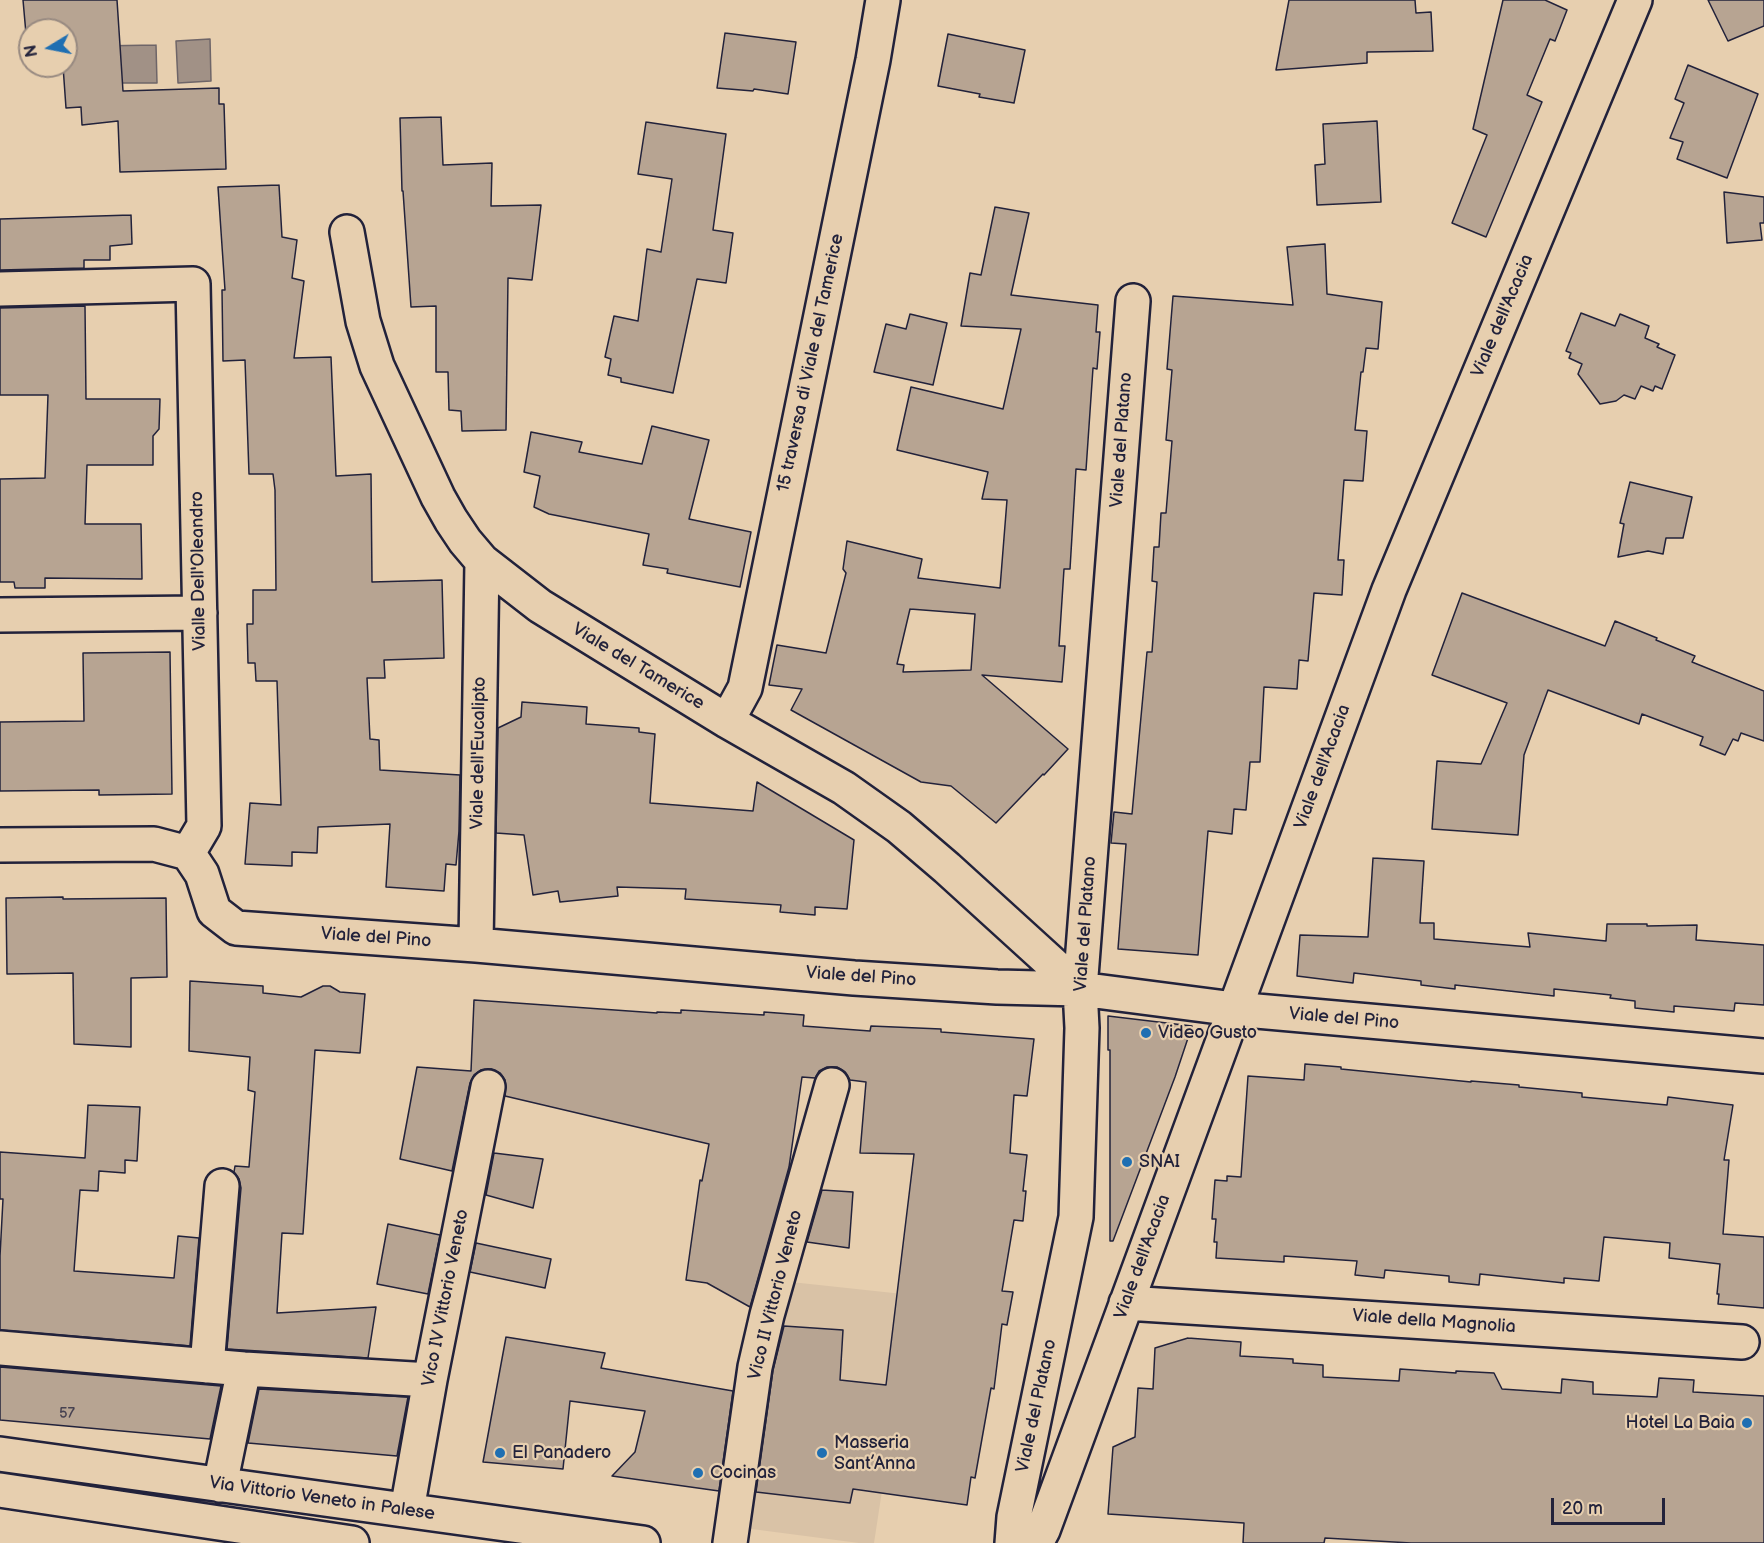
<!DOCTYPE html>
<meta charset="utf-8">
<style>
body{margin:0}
#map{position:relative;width:1764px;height:1543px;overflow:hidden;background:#e7cfaf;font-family:"Balsamiq Sans",sans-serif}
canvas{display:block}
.north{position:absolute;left:18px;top:18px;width:60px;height:60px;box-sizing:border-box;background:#e7cfaf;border:2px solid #988a81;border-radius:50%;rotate:260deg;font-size:16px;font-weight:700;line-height:24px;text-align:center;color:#22223b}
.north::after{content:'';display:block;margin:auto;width:21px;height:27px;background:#1f6fb2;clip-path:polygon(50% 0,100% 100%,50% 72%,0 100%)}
.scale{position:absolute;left:1551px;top:1498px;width:114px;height:27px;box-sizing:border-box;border:3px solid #22223b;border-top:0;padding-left:8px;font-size:18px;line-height:21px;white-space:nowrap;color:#22223b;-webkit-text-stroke:4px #e7cfaf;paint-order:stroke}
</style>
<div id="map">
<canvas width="1764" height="1543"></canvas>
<div class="north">N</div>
<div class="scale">20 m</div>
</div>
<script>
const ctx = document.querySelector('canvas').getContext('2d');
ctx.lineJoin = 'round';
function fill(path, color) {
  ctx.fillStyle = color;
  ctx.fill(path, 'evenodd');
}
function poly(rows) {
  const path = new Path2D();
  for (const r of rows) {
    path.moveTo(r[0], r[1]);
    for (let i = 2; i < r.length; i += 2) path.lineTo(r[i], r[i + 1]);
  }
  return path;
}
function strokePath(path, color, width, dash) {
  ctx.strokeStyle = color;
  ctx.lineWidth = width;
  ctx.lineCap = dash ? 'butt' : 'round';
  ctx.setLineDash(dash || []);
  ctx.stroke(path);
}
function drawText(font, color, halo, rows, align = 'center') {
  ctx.font = font + ' "Balsamiq Sans",sans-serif';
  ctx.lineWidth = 4.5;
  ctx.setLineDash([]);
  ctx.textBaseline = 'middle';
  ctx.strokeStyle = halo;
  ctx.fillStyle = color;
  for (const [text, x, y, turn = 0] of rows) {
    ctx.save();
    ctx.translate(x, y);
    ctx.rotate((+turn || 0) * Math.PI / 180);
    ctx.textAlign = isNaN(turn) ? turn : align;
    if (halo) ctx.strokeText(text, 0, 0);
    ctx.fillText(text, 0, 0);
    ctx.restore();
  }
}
fill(poly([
 [791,1282,912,1295,874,1543,859,1543,744,1528,767,1378]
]), '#d9c2a6');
const water = poly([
 [210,39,211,81,178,83,176,41,210,39],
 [156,45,157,83,100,83,98,46,156,45]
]);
fill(water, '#a19186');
strokePath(water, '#6e6568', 1.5);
const building = poly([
 [23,0,117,0,123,91,219,88,219,104,224,104,226,169,120,172,118,121,82,125,81,107,66,108,63,66,66,66,66,30,30,30,30,45,27,45,23,0],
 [1289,0,1415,0,1416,13,1431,12,1433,51,1367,52,1367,63,1276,70,1289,0],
 [1503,0,1545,0,1567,10,1555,41,1550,39,1527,95,1542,102,1486,237,1452,223,1487,135,1473,129,1503,0],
 [1708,0,1764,0,1764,26,1728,41,1708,0],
 [725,33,796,42,788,94,754,89,753,91,717,88,725,33],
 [948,34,1025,50,1014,103,979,97,980,94,938,86,948,34],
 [1688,65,1758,94,1727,178,1677,159,1683,142,1670,138,1684,103,1675,99,1688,65],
 [441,117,443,165,492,163,491,206,541,205,532,280,508,278,506,430,462,431,461,411,449,410,448,372,436,372,436,306,411,307,403,191,402,191,400,118,441,117],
 [1377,121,1381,202,1317,205,1315,165,1325,164,1323,124,1377,121],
 [646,122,726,134,713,230,733,233,726,283,697,279,673,393,621,382,621,378,608,375,611,359,605,357,614,316,638,321,647,249,661,252,672,179,638,174,646,122],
 [279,185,282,237,297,240,292,278,304,281,294,358,331,357,336,476,371,474,372,582,442,580,444,658,384,660,385,678,367,678,370,739,379,740,380,770,460,775,459,831,456,865,446,864,444,891,386,887,390,824,318,827,317,853,292,852,292,866,245,864,250,803,281,805,277,681,256,681,255,663,248,663,247,624,253,624,253,590,276,590,275,490,273,474,249,474,245,360,223,361,222,290,225,290,218,187,279,185],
 [1724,192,1764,197,1764,223,1760,223,1762,240,1727,243,1724,192],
 [995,207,1029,213,1011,295,1098,305,1096,332,1100,332,1097,369,1093,368,1086,470,1076,469,1070,569,1064,569,1059,646,1065,646,1062,682,982,675,1068,749,1044,775,1043,774,996,823,951,786,921,782,791,710,802,689,769,685,777,645,826,653,846,573,843,569,847,541,922,559,918,578,1000,588,1007,500,982,499,988,472,897,450,911,387,1003,409,1021,329,961,326,970,273,981,275,995,207],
 [910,609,975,614,971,670,903,672,904,665,897,664,910,609],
 [131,215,132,244,110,246,110,260,84,260,84,268,0,270,0,219,131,215],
 [1325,244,1327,294,1382,302,1378,349,1366,348,1363,372,1361,372,1355,430,1367,431,1363,481,1344,480,1338,560,1344,560,1342,595,1314,593,1308,661,1299,660,1297,689,1264,687,1260,762,1250,762,1246,810,1234,809,1232,834,1208,831,1198,955,1118,949,1126,844,1111,843,1114,812,1132,814,1147,652,1152,652,1157,582,1152,581,1154,547,1159,547,1161,513,1166,513,1172,441,1166,440,1172,370,1167,369,1173,296,1293,305,1287,247,1325,244],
 [85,306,86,399,160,399,159,429,153,436,153,465,87,465,85,524,141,524,142,579,45,578,45,588,15,588,14,582,0,582,0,479,45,478,48,395,0,395,0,308,85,306],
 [1581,313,1615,326,1620,314,1649,326,1645,338,1659,344,1657,347,1675,355,1662,389,1655,386,1653,391,1641,386,1635,399,1624,395,1616,401,1600,404,1578,374,1582,364,1569,358,1571,353,1566,351,1581,313],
 [910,314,947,323,933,385,874,372,886,324,906,329,910,314],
 [652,426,709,440,689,519,751,532,740,587,667,573,668,569,643,565,649,534,549,514,534,507,540,476,524,472,531,432,582,442,579,452,642,464,652,426],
 [1630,482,1692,497,1683,538,1666,538,1663,554,1648,551,1618,557,1624,524,1620,523,1630,482],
 [1462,593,1605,646,1615,621,1657,638,1656,640,1695,656,1692,662,1764,691,1764,741,1741,733,1738,741,1733,739,1725,755,1700,745,1703,737,1642,714,1639,724,1548,690,1524,755,1518,835,1432,829,1437,761,1481,764,1507,703,1432,675,1462,593],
 [170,652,172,794,99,795,99,790,0,791,0,722,84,721,83,653,170,652],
 [522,702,587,707,586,724,639,728,639,732,655,734,650,803,753,811,757,782,854,840,847,909,815,907,815,915,780,912,781,905,685,899,686,889,617,887,618,896,560,902,558,891,533,895,524,835,496,833,498,728,521,717,522,702],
 [1373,858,1424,861,1420,923,1434,923,1434,939,1530,947,1528,933,1606,941,1607,924,1647,924,1647,926,1697,925,1696,940,1764,945,1764,1005,1735,1003,1734,1011,1674,1006,1674,1012,1635,1008,1635,1001,1610,998,1611,995,1554,989,1554,996,1455,985,1455,989,1421,985,1421,981,1354,973,1353,983,1297,976,1300,935,1368,937,1373,858],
 [63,897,63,899,166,898,167,977,131,978,131,1047,74,1044,73,973,7,974,6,898,63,897],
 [190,981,263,986,263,993,301,997,323,986,330,986,340,992,365,994,360,1053,315,1050,303,1234,282,1233,277,1313,376,1307,368,1358,227,1349,241,1188,239,1179,234,1172,235,1166,249,1167,255,1092,248,1090,250,1057,189,1051,190,981],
 [474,1000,657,1013,657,1012,681,1013,681,1010,764,1015,764,1012,804,1015,803,1026,870,1031,871,1026,941,1029,941,1032,1034,1039,1027,1096,1014,1095,1010,1153,1027,1155,1023,1191,1026,1191,1023,1221,1014,1220,1002,1291,1013,1292,1007,1325,1002,1324,994,1389,991,1388,975,1478,971,1477,967,1505,853,1489,850,1503,756,1492,773,1370,784,1326,843,1330,840,1380,886,1385,914,1154,860,1153,866,1082,850,1080,845,1072,837,1067,827,1067,819,1071,815,1078,802,1077,789,1167,750,1307,707,1283,686,1280,700,1180,702,1181,709,1144,505,1096,505,1080,500,1073,491,1069,481,1070,474,1075,470,1083,452,1171,400,1159,417,1067,471,1071,474,1000],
 [1108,1016,1192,1026,1175,1077,1113,1241,1110,1241,1110,1050,1108,1050,1108,1016],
 [1305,1064,1341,1067,1341,1069,1471,1082,1471,1081,1519,1085,1519,1087,1582,1093,1582,1097,1667,1105,1668,1097,1733,1105,1724,1160,1729,1160,1723,1234,1764,1237,1764,1308,1718,1304,1719,1294,1717,1294,1720,1264,1669,1258,1670,1243,1604,1237,1599,1281,1564,1278,1564,1283,1480,1274,1479,1285,1449,1282,1449,1276,1385,1270,1384,1278,1355,1275,1357,1261,1284,1256,1284,1262,1216,1258,1217,1242,1214,1242,1216,1219,1212,1219,1215,1180,1227,1181,1227,1176,1241,1177,1248,1076,1304,1080,1305,1064],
 [88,1105,140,1107,137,1161,125,1160,125,1173,99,1171,98,1191,80,1190,74,1271,174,1278,178,1236,199,1238,190,1346,0,1330,0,1256,3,1199,0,1199,0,1152,85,1158,88,1105],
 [494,1153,543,1159,533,1208,486,1195,494,1153],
 [822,1190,853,1192,849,1248,807,1242,822,1190],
 [388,1224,440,1235,428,1294,377,1284,388,1224],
 [476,1243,551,1259,545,1288,470,1272,476,1243],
 [506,1337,605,1353,601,1368,733,1391,719,1491,612,1476,635,1452,645,1411,570,1401,563,1469,483,1462,506,1337],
 [1188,1338,1241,1342,1240,1356,1293,1359,1293,1363,1323,1365,1323,1377,1399,1381,1400,1369,1456,1373,1456,1371,1494,1373,1502,1389,1561,1393,1562,1379,1593,1382,1593,1394,1657,1397,1659,1378,1694,1380,1693,1392,1764,1396,1764,1543,1411,1543,1325,1538,1324,1543,1243,1543,1244,1523,1108,1514,1113,1447,1135,1437,1138,1388,1153,1389,1155,1348,1188,1338],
 [0,1367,221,1386,210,1439,0,1420,0,1367],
 [259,1389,408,1397,397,1456,248,1443,259,1389]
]);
fill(building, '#b7a492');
strokePath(building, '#22223b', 1.5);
const street = poly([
 [347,232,363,321,377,366,438,497,451,520,465,541,482,561,540,606,727,721,844,788,899,827,947,868,1080,989],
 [0,289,193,284,204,826,188,853],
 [0,615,200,613],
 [727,721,745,688,873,60,883,0],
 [0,845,154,844,188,853,202,874,214,911,236,928,476,945,854,978,997,987,1080,989,1234,1009,1764,1056],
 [476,945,482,561],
 [1126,1303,1742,1342],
 [0,1348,244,1369,430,1380],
 [207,1366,222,1186],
 [0,1454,643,1543],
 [220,1485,244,1369],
 [0,1490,352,1543],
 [407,1510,430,1380,488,1087],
 [730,1543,755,1367,767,1315,832,1085],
 [1012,1543,1014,1517,1076,1217,1082,1028,1080,989,1133,301],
 [1036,1543,1043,1530,1389,590,1635,0]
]);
strokePath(street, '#22223b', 38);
strokePath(street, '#e7cfaf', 33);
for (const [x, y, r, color] of [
 [1146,1033,6,"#1f6fb2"],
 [1127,1162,6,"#1f6fb2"],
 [1747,1423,6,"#1f6fb2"],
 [500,1453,6,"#1f6fb2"],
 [822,1453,6,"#1f6fb2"],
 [698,1473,6,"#1f6fb2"]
]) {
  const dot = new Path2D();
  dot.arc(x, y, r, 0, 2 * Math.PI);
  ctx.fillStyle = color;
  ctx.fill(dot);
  strokePath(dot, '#e7cfaf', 2);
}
drawText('15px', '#474251', null, [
 ["57",67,1414]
]);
drawText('18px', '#22223b', '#e7cfaf', [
 ["Viale dell'Acacia",1503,316,-67],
 ["15 traversa di Viale del Tamerice",811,363,-78],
 ["Viale del Platano",1122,440,-86],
 ["Vialle Dell'Oleandro",199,571,-91],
 ["Viale del Tamerice",638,667,31],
 ["Viale dell'Eucalipto",479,753,-89],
 ["Viale dell'Acacia",1323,767,-70],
 ["Viale del Platano",1086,924,-86],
 ["Viale del Pino",376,938,4],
 ["Viale del Pino",861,977,4],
 ["Viale del Pino",1344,1019,5],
 ["Viale dell'Acacia",1143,1257,-70],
 ["Vico II Vittorio Veneto",776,1295,-76],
 ["Vico IV Vittorio Veneto",446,1298,-79],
 ["Viale della Magnolia",1434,1322,4],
 ["Viale del Platano",1037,1406,-78],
 ["Via Vittorio Veneto in Palese",322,1499,8]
]);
drawText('18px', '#22223b', '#e7cfaf', [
 ["Video Gusto",1158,1033],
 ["SNAI",1139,1162],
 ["Hotel La Baia",1735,1423,"right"],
 ["Masseria",834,1443],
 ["Sant’Anna",834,1464],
 ["El Panadero",512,1453],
 ["Cocinas",710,1473]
], 'left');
</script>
